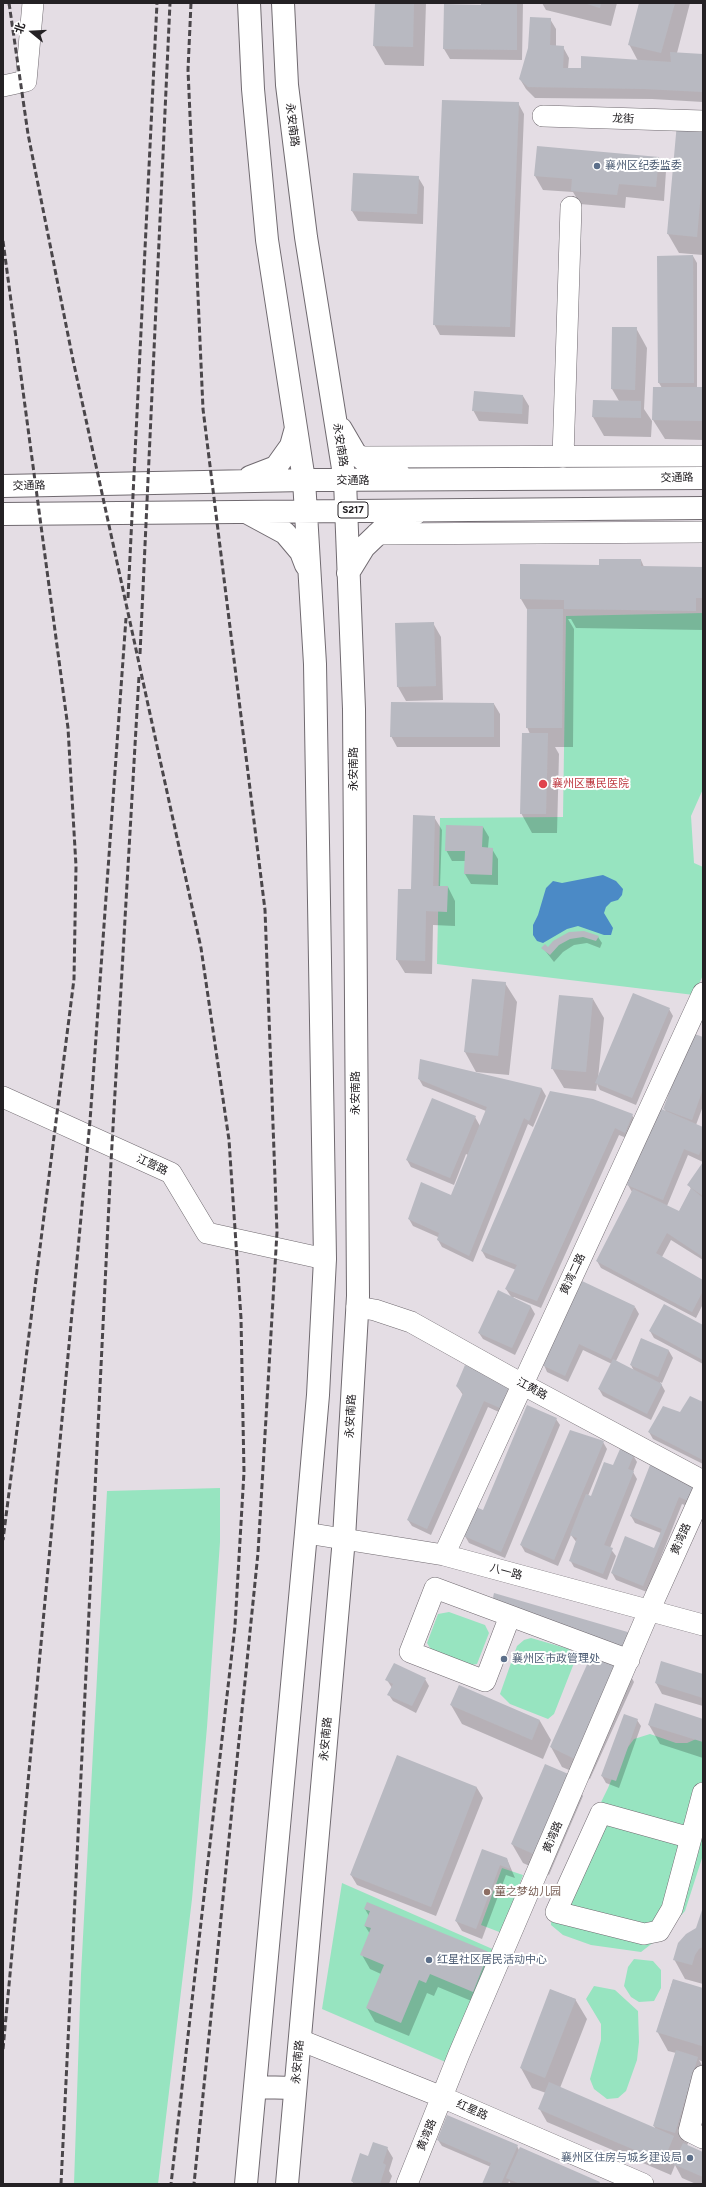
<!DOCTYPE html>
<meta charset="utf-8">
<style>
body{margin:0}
#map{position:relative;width:706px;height:2187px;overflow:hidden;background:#e4dde4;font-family:Figtree,"Noto Sans SC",sans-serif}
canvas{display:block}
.frame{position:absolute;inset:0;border:4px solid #242124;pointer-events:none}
.north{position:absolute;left:12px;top:12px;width:40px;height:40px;-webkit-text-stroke:3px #fff;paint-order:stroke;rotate:288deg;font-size:11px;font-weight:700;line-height:16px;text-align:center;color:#242124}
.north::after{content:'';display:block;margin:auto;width:14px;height:18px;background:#242124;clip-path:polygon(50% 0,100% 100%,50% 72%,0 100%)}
</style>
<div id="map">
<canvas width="706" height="2187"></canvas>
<div class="frame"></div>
<div class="north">北</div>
</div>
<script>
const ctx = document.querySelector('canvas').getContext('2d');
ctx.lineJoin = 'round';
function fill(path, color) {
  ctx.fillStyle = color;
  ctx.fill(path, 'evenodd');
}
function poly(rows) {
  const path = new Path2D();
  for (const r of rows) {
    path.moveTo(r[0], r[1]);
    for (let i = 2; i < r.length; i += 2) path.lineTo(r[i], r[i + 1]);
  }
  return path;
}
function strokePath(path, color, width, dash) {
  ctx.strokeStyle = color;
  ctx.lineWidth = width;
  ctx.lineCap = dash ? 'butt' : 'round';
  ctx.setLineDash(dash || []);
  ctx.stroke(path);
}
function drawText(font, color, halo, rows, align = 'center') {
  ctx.font = font + ' Figtree,"Noto Sans SC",sans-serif';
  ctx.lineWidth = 4;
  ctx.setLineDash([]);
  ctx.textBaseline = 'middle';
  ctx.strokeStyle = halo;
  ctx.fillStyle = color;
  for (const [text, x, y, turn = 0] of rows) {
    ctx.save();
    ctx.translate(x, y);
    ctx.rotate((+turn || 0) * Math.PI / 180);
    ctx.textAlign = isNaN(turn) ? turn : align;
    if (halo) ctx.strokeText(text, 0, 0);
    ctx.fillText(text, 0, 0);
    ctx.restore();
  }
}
fill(poly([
 [703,613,703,789,691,816,694,863,703,867,703,975,694,995,437,964,440,818,563,817,566,616],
 [220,1488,220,1542,207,1727,192,1899,158,2184,74,2184,81,1974,107,1491],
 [449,1612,485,1625,489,1633,477,1664,471,1665,432,1651,427,1643,438,1614],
 [531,1638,569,1649,576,1658,554,1714,548,1719,510,1704,500,1694,517,1646,524,1640],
 [650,1734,676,1743,687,1743,703,1736,703,1855,685,1911,663,1935,641,1952,591,1945,563,1935,551,1925,552,1902,608,1788,622,1755,634,1739],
 [502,1868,523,1875,502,1933,481,1925],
 [342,1883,497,1951,450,2064,322,2009],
 [634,1959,653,1961,661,1970,661,1988,654,2001,639,2002,631,1997,624,1986,628,1967],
 [594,1986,615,1990,638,2011,639,2042,637,2060,626,2091,618,2098,607,2099,594,2089,590,2079,601,2040,601,2024,586,1999]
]), '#97e4c0');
fill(poly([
 [603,875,616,881,623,889,622,895,618,900,611,902,606,907,604,913,613,928,611,935,604,935,578,926,567,929,543,943,537,941,533,935,533,925,538,915,546,888,553,881,562,883]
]), '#4b8ac6');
fill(poly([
 [376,3,426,3,424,66,385,65,374,46],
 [482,3,523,3,522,60,450,59,444,49,482,6],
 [542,3,617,3,611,26,546,10],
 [640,3,690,3,677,53,703,55,703,102,652,99,535,98,526,89,520,79,550,19,556,29,556,47,563,47,569,58,568,69,582,69,638,61,629,44],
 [518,103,524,114,515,337,440,335,434,324],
 [703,126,703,255,679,253,668,234],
 [658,158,666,171,664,201,626,197,625,208,580,204,573,192,543,190,535,176],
 [418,177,424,187,423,224,358,221,352,211],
 [693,256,697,263,697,388,703,388,703,440,665,439,653,420,662,388,659,383,658,257],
 [613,328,636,328,647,348,644,409,652,421,651,437,604,436,593,417,619,401,612,389],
 [523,396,529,406,528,424,479,421,473,410],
 [641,560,644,567,703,568,703,630,576,628,571,619,568,619,574,629,573,747,555,747,559,754,557,833,532,833,521,813,530,734,527,727,528,611,521,599,600,566],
 [433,623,441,637,443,700,406,701,398,687],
 [494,704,500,714,500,747,397,747,391,736],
 [434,817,442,830,440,887,448,887,455,901,455,926,433,925,432,974,405,973,397,960,412,890],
 [483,827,489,837,488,848,492,849,498,859,498,885,471,884,465,874,465,861,452,861,446,850],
 [569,933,598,937,602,943,600,948,587,943,574,945,563,952,554,962,543,948,548,948],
 [473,980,505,983,517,1002,509,1075,476,1072,465,1052],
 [593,999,604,1018,598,1079,669,1009,673,1016,636,1105,600,1090,597,1084,596,1091,564,1088,552,1068],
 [703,1038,703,1106,696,1125,703,1128,703,1162,688,1155,667,1206,679,1212,691,1189,689,1185,703,1164,703,1260,671,1240,662,1257,703,1281,703,1304,696,1318,601,1268,597,1261,632,1192,628,1185,666,1112,664,1108],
 [420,1060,542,1089,546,1096,533,1127,528,1124,473,1262,442,1247,438,1240,438,1237,413,1226,409,1219,452,1196,468,1155,466,1154,454,1185,411,1167,407,1160,475,1117,480,1126,486,1111,423,1086,419,1079],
 [551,1092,632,1115,636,1122,629,1139,619,1135,541,1308,514,1297,513,1298,531,1307,535,1314,515,1355,483,1339,479,1333,512,1298,506,1289,516,1270,486,1258,482,1251],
 [635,1307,639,1314,616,1361,634,1371,631,1365,641,1339,669,1351,673,1358,662,1383,660,1382,665,1391,651,1420,603,1396,599,1389,612,1364,583,1350,568,1382,547,1372,544,1365],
 [703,1326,703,1364,654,1338,650,1331],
 [509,1385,513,1392,503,1414,488,1407,431,1535,412,1526,408,1520,463,1395,457,1386],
 [703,1403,703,1464,653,1439,649,1432,680,1413],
 [556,1419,560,1425,505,1558,469,1543,465,1536],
 [603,1442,607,1449,588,1496,592,1497,614,1467,633,1455,637,1462,633,1472,637,1479,610,1548,616,1556,607,1580,574,1567,570,1560,577,1543,571,1535,558,1566,525,1552,521,1545],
 [697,1485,695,1509,682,1504,647,1592,616,1580,612,1573,655,1549,661,1533,635,1523,631,1516],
 [623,1663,634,1682,590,1779,562,1767,551,1747],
 [703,1675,703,1706,662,1694,656,1683],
 [425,1679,429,1686,416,1713,393,1701,389,1695,392,1688,387,1680],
 [459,1686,540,1721,551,1740,543,1759,462,1724,451,1705],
 [637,1720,641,1726,619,1788,606,1783,602,1776],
 [703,1720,703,1758,660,1744,649,1725],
 [398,1757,477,1788,483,1798,436,1916,357,1885,351,1875],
 [572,1777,583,1796,549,1875,523,1863,512,1844],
 [483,1850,507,1859,515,1878,506,1875,482,1939,462,1931,456,1921],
 [365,1909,488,1953,496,1967,481,2005,438,1987,434,1996,427,1993,409,2036,375,2022,367,2008,381,1974,370,1969,362,1955,370,1934,365,1926,369,1916],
 [703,1909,703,1984,685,1979,674,1959,698,1929],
 [673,1980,703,1989,703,2062,699,2060,703,2067,703,2095,687,2146,703,2153,703,2184,696,2184,682,2178,675,2165,671,2175,547,2122,539,2108,546,2093,532,2088,521,2068,551,1990,575,1999,587,2019,560,2088,656,2130,654,2126,676,2053,668,2051,657,2031],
 [438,2140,517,2146,519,2150,601,2184,511,2184,509,2181,508,2184,483,2184,491,2167,442,2146],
 [387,2148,393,2158,389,2171,392,2176,389,2184,354,2184,352,2181,368,2157]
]), '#0003');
fill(poly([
 [375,3,414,3,413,47,373,46],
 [481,3,517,3,517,50,443,49,444,4,481,5],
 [584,3,601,3,600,8],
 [639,3,675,3,661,53,628,45],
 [530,17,551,18,550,45,564,46,563,68,581,68,581,56,671,62,670,52,703,54,703,92,645,89,528,87,519,79,528,48],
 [442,100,519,102,510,327,433,325],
 [677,123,703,125,703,169,697,237,667,234],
 [537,146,659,157,656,187,619,184,617,195,571,191,572,179,534,176],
 [353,173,419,176,417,214,351,211],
 [693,255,694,383,658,383,657,256],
 [612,327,637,327,635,390,611,389],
 [653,387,703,387,703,421,652,420],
 [474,391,523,395,522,414,472,411],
 [593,400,641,401,641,418,592,417],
 [599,559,641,559,641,566,703,567,703,598,696,598,696,611,564,609,564,600,520,599,520,564,599,565],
 [527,609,563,609,562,728,526,728],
 [434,622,436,686,397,687,395,623],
 [391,702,494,703,494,737,390,737],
 [522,733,548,733,546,814,520,814],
 [413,815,435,816,433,886,448,886,447,912,426,911,425,961,396,960,398,889,411,889],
 [446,825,483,826,482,847,493,848,492,875,464,874,465,851,445,851],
 [584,931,599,936,596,941,583,937,570,939,559,945,550,955,541,948,545,944,548,947,553,941,569,932],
 [472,979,506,982,498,1056,464,1052],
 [633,993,670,1008,632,1098,595,1083],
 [559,995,593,998,586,1072,551,1069],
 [692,1033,703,1037,703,1089,692,1120,663,1109],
 [420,1059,542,1088,529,1121,524,1118,469,1256,437,1240,439,1233,408,1219,421,1182,451,1195,487,1107,418,1079],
 [550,1091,593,1099,633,1114,625,1133,615,1128,537,1301,505,1289,517,1265,481,1251],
 [432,1098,476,1116,450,1178,406,1160],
 [659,1108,703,1127,703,1145,699,1155,684,1149,663,1200,627,1185],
 [703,1162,703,1196,687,1185],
 [691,1188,703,1198,703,1257,667,1233,656,1253,703,1280,703,1291,692,1312,596,1261,633,1189,679,1211],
 [582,1281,635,1306,611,1359,579,1344,565,1376,542,1365],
 [498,1290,531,1306,512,1348,478,1333],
 [664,1304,703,1325,703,1360,649,1331],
 [641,1338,669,1350,658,1377,630,1365],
 [613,1359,662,1384,647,1414,598,1389],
 [465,1365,510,1385,500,1408,484,1401,427,1529,407,1520,463,1393,456,1386],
 [690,1396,703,1402,703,1460,648,1432,663,1406,680,1412],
 [527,1405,557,1418,501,1552,464,1536,476,1507,483,1510],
 [570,1430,604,1441,554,1560,520,1545],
 [620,1449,634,1454,628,1469,634,1471,604,1545,613,1548,603,1574,569,1561,577,1538,570,1535,586,1494,591,1496,604,1462,613,1465],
 [650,1465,698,1485,691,1502,679,1497,643,1586,611,1573,625,1536,654,1548,662,1529,630,1516],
 [494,1593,631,1633,624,1649,492,1602],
 [594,1649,623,1662,579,1761,550,1747],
 [661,1661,703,1674,703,1698,655,1683],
 [394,1663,426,1678,412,1706,387,1695,393,1684,385,1680],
 [459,1685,540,1720,532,1740,450,1705],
 [655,1703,703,1719,703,1742,648,1725],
 [624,1714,638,1719,616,1781,601,1776],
 [397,1755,477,1787,431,1907,350,1875],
 [545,1764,573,1776,538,1856,511,1844],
 [482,1849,507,1858,510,1869,500,1865,476,1929,455,1921],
 [367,1902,489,1952,473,1992,430,1974,426,1983,419,1980,401,2023,366,2008,384,1965,360,1955,371,1928,364,1926,370,1911,364,1909],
 [703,1907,703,1947,699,1949,695,1955,692,1965,673,1960,678,1943,686,1934,696,1928],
 [673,1979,703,1988,702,2046,656,2032],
 [550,1989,576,1999,545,2078,520,2068],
 [676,2050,698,2057,675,2133,653,2126],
 [549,2082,674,2136,663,2162,538,2109],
 [447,2115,518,2145,501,2184,482,2184,491,2163,437,2140],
 [373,2142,388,2147,383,2163,386,2165,380,2184,356,2184,351,2181,360,2153,368,2156],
 [683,2143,703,2152,703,2177,673,2164],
 [520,2147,600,2182,599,2184,520,2184,506,2178]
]), '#b8b9c1');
const minor = poly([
 [3,86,26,81,33,3],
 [543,116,703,121],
 [361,457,703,456],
 [563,457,571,207],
 [377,534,703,532],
 [3,1097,171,1173,207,1233,325,1259],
 [357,1307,375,1310,411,1322,522,1384,703,1481],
 [306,1533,444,1555,703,1625],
 [444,1555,703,993],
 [510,1616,485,1681,410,1652,435,1588,629,1660],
 [691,1838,601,1813,556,1912,644,1934,659,1931,672,1909,691,1838,703,1793],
 [300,2040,442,2097,643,2184],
 [703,2076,689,2131,703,2138],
 [407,2184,459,2054,649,1611,703,1491]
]);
const major = poly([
 [283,3,287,85,306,237,345,481,354,709,358,1296,344,1538,287,2184],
 [341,429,355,453,375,469,399,474],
 [250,477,276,467,291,446,296,428],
 [3,486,304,480,703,478],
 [248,513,285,533,301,552,306,565],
 [3,514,703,508],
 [348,573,364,547,387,525,415,514],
 [255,2087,295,2088],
 [246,2184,306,1533,318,1395,325,1259,315,664,304,480,267,240,253,89,249,3]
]);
strokePath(minor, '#706a70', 22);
strokePath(major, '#706a70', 24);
strokePath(minor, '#fff', 21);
strokePath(major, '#fff', 22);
strokePath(poly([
 [9,3,28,134,73,360,201,948,229,1140,241,1318,244,1472,235,1626,171,2184],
 [191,3,188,70,203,409,265,910,277,1232,258,1553,194,2184],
 [3,241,68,728,76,866,74,979,3,1540],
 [128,598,157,3],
 [140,654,170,3],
 [3,2049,90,1121,126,618],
 [61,2184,111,1162,139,676]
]), '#4a464a', 3, [6, 3]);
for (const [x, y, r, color] of [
 [597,166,4,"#5c6f8a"],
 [543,784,5,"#e0444e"],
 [504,1659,4,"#5c6f8a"],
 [487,1892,4,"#8d6e63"],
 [429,1960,4,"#5c6f8a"],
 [690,2158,4,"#5c6f8a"]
]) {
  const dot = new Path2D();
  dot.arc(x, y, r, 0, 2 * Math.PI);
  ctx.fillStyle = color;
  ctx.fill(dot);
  strokePath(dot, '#fff', 1.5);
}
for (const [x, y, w] of [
 [353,510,30]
]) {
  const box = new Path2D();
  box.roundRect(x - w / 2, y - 8, w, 16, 3);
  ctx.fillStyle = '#fff';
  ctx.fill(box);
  strokePath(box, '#242124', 1);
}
drawText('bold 10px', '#242124', null, [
 ["S217",353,510]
]);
drawText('11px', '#242124', '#fff', [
 ["龙街",623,119,2],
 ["永安南路",292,125,83],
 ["永安南路",340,445,81],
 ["交通路",677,478,-1],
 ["交通路",353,481],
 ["交通路",29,486,-1],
 ["永安南路",354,769,-90],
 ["永安南路",356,1093,-90],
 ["江营路",152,1165,25],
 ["黄湾二路",573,1274,-65],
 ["江黄路",532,1389,28],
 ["永安南路",351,1416,-87],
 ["黄湾路",681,1539,-66],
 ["八一路",506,1572,15],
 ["永安南路",326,1739,-85],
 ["黄湾路",553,1837,-67],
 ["永安南路",298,2062,-85],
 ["红星路",472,2110,24],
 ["黄湾路",427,2135,-68]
]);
drawText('11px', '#4e5e75', '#fff', [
 ["襄州区纪委监委",605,166],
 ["襄州区市政管理处",512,1659],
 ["红星社区居民活动中心",437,1960],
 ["襄州区住房与城乡建设局",682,2158,"right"]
], 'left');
drawText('11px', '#be3a42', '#fff', [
 ["襄州区惠民医院",552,784]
], 'left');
drawText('11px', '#785e54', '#fff', [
 ["童之梦幼儿园",495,1892]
], 'left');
</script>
